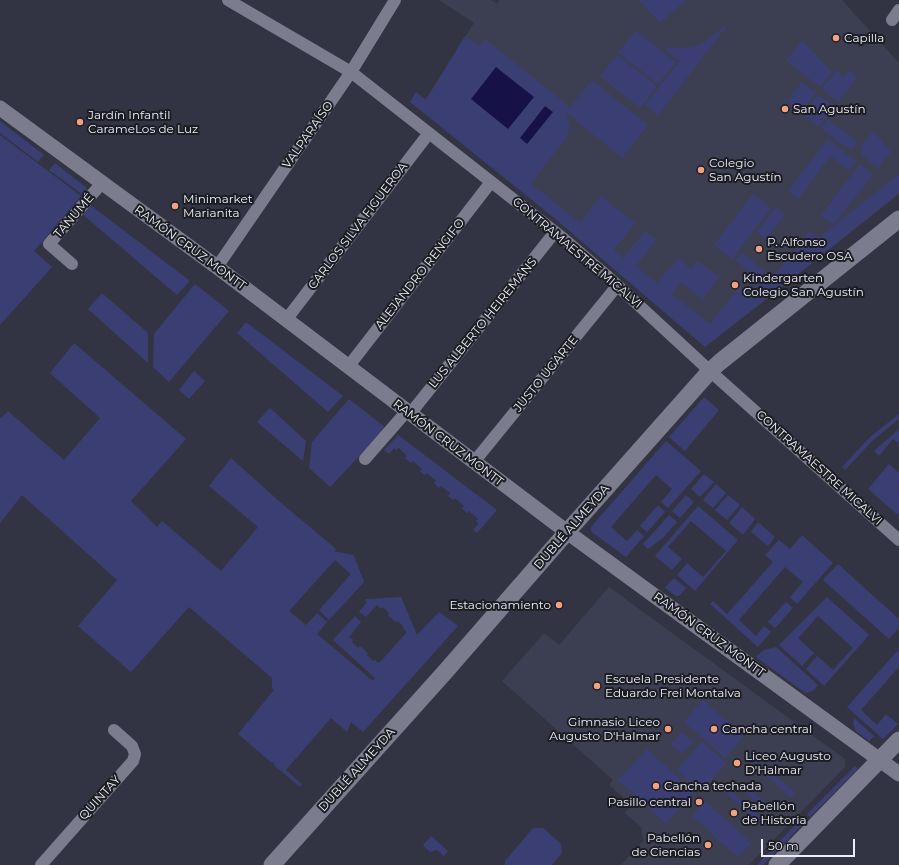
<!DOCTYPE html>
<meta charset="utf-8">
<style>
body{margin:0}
#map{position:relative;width:899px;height:865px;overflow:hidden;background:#333443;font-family:Montserrat,sans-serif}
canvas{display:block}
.scale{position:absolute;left:761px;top:839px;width:94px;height:18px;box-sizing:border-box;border:2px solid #eceef7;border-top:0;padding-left:5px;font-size:12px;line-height:14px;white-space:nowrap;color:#eceef7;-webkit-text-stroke:3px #1c1c23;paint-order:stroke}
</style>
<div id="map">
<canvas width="899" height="865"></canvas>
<div class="scale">50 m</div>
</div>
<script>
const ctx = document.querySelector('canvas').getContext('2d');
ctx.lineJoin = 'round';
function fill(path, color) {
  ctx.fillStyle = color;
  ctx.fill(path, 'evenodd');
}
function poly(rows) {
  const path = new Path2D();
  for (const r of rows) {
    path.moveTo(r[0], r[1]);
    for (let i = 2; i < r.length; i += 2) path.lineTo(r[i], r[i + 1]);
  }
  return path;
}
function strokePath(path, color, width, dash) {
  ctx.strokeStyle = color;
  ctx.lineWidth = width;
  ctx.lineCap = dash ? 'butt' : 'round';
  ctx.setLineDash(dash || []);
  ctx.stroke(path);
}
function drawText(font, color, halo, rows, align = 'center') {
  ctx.font = font + ' Montserrat,sans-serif';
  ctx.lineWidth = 4;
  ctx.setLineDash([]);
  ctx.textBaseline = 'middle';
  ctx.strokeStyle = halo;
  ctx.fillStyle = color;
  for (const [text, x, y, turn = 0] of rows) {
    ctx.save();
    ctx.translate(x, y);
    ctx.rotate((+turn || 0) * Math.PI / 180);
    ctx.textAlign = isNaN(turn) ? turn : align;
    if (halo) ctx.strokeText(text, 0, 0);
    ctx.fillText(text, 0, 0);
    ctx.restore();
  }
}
fill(poly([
 [439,0,491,0,497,4,500,0,842,0,899,63,899,194,754,309,707,345,422,105,474,23],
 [609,587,845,759,845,767,749,865,621,865,643,841,641,827,625,813,632,805,609,785,613,780,502,681,544,633,559,645]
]), '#3c3e51');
fill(poly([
 [639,0,686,0,660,23],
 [725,25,727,26,658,115,645,105,680,61,660,44,668,48,675,48,692,47,701,43,710,38],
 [636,31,676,62,658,84,618,52],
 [465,36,480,46,485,39,570,107,592,80,648,125,622,158,566,112,565,114,568,119,570,127,568,133,565,139,531,183,580,223,601,196,635,223,614,250,623,258,645,231,656,240,636,266,657,283,678,258,691,269,698,261,719,277,702,299,681,282,672,294,710,324,739,287,748,295,759,282,761,284,764,282,736,261,742,253,769,274,765,281,780,269,809,231,819,238,899,174,899,193,774,293,705,347,553,217,410,102,416,92,426,100],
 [802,40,832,72,820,87,786,61],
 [617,55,657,86,640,108,600,76],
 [837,70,843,77,850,70,857,77,838,102,822,89],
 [802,82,816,93,801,112,787,101],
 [818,95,834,107,819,126,803,114],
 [828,119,857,142,854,147,852,148,846,147,821,128],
 [0,121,44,155,38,162,0,133],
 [873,131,891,152,878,168,863,156,861,152,861,149,862,145],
 [0,135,81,196,34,251,52,267,0,325],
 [828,139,856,161,849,170,830,156,798,199,788,191],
 [55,163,83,185,86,187,86,190,82,194,49,170],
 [860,164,873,174,833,225,821,215],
 [753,194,771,208,732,259,714,245],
 [89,204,190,281,177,295,81,213],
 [776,207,785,215,766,239,757,232],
 [195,284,229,311,169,382,153,367,154,334],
 [102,293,148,333,148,363,88,309],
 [246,322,343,396,328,412,237,333],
 [74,343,186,439,131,501,157,527,162,521,221,571,258,527,209,486,231,458,280,502,336,549,334,551,353,555,354,556,364,582,329,620,319,610,351,574,335,560,289,611,306,625,317,613,327,622,317,634,373,681,375,678,333,640,355,616,361,622,349,637,353,640,352,642,358,648,360,646,368,653,367,655,373,661,375,660,379,663,407,632,403,628,404,627,398,621,396,622,388,615,389,613,383,607,381,609,377,605,366,617,359,612,367,602,365,600,366,599,401,597,417,635,439,612,458,626,363,732,351,722,347,732,331,718,286,770,302,784,300,787,274,765,274,761,272,763,238,734,274,690,272,688,272,678,189,607,131,672,78,626,117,580,22,495,0,523,0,417,1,418,8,411,64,460,100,418,50,373],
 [194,371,205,381,189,399,179,390],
 [704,397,719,410,685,451,669,437],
 [349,399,386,428,330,487,309,468,312,442],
 [270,408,306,441,303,461,257,422],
 [899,414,899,419,873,440,845,470,842,467,870,437],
 [899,429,899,444,893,439,879,456,874,451],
 [398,435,497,510,477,533,473,530,478,524,476,521,478,519,469,511,467,513,462,509,464,506,455,498,453,500,448,496,450,493,441,486,439,488,434,483,436,481,427,473,424,475,420,471,422,469,413,461,411,463,405,458,407,456,399,448,396,450,394,448,389,454,384,450],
 [666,441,701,471,668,508,661,502,672,489,656,475,611,527,627,541,637,530,644,536,626,557,593,533,591,531,591,527],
 [889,464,899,473,899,487,898,489,899,490,899,516,868,489],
 [704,474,714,482,700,497,691,489],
 [716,484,726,493,713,508,703,500],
 [686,495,694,502,680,518,672,511],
 [728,495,740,505,727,520,715,510],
 [658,505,665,512,647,532,640,526],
 [698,506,738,540,695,591,677,575,687,563,703,577,726,551,691,521,668,547,682,559,672,570,655,556],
 [742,507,755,519,743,535,729,523],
 [669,515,677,522,663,538,648,549,643,544],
 [758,522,775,537,768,546,751,532],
 [802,535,833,563,797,604,790,597,803,582,785,567,739,620,756,636,764,626,771,632,758,647,710,604,713,601,727,614,773,562,765,555,779,540,790,549],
 [838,564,899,619,899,628,889,639,823,580],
 [674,578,686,588,679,596,676,596,665,588],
 [827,597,869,635,824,686,806,669,817,656,833,670,853,648,818,616,798,638,814,653,802,666,779,645],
 [786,602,793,608,775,628,768,622],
 [776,647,818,685,812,691,807,693,804,692,756,657,764,650],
 [899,649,899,667,861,710,877,725,886,714,898,724,883,739,847,707],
 [703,700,744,736,725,758,684,722],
 [854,718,874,736,869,741,856,731,853,724],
 [682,732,693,742,682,754,671,744],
 [702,742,726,763,701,792,677,770],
 [647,749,694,792,666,824,618,780],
 [748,752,795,793,791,798,745,756],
 [855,766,858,769,810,817,807,814],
 [721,782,766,822,763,826,718,786],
 [750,789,770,806,766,810,746,793],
 [705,801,751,843,738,857,692,816],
 [798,822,802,825,763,865,757,865],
 [533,828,543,828,561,844,562,853,552,865,505,865,505,861],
 [431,836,448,851,444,856,437,850,430,852,423,845]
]), '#3b3e73');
fill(poly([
 [496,67,534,97,508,129,471,99],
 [545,106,553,112,527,144,520,138]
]), '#161247');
strokePath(poly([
 [228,0,351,72,564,239,606,275,710,371,899,540],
 [892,20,899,10],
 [72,264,49,244,102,183],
 [217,267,351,72,395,0],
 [286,320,429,133],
 [348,367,491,182],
 [410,414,555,232],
 [365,459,407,411],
 [474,462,617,286],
 [41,865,133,761,135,754,132,746,114,730]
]), '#7b7d8e', 12);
strokePath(poly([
 [0,108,217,267,567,532,899,774]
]), '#7b7d8e', 15);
strokePath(poly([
 [272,865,445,672,567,532,710,371,720,362,899,219],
 [777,865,899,740]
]), '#7b7d8e', 17);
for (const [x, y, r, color] of [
 [836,38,4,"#f2a081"],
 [785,109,4,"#f2a081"],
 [80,122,4,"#f2a081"],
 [701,170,4,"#f2a081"],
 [175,206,4,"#f2a081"],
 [759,249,4,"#f2a081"],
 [735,285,4,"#f2a081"],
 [559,605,4,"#f2a081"],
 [597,686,4,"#f2a081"],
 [668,729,4,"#f2a081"],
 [714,729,4,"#f2a081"],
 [737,763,4,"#f2a081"],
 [656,786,4,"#f2a081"],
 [699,802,4,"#f2a081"],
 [734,813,4,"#f2a081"],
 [708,845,4,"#f2a081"]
]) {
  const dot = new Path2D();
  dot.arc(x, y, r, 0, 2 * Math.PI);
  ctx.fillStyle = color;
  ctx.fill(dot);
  strokePath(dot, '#1c1c23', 1.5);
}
drawText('12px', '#eceef7', '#1c1c23', [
 ["Capilla",844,38],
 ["San Agustín",793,109],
 ["Jardín Infantil",88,115],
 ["CarameLos de Luz",88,129],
 ["Colegio",709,163],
 ["San Agustín",709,177],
 ["Minimarket",183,199],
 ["Marianita",183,213],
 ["P. Alfonso",767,242],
 ["Escudero OSA",767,256],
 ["Kindergarten",743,278],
 ["Colegio San Agustín",743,292],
 ["Estacionamiento",551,605,"right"],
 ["Escuela Presidente",605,679],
 ["Eduardo Frei Montalva",605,693],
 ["Gimnasio Liceo",660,722,"right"],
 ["Augusto D'Halmar",660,736,"right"],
 ["Cancha central",722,729],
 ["Liceo Augusto",745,756],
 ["D'Halmar",745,770],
 ["Cancha techada",664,786],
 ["Pasillo central",691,802,"right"],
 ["Pabellón",742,806],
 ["de Historia",742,820],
 ["Pabellón",700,838,"right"],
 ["de Ciencias",700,852,"right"]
], 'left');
drawText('12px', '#eceef7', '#1c1c23', [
 ["VALPARAÍSO",308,135,-55],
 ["TANUMÉ",74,216,-49],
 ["CARLOS SILVA FIGUEROA",358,226,-53],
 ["RAMÓN CRUZ MONTT",190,248,36],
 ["CONTRAMAESTRE MICALVI",577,253,40],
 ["ALEJANDRO RENGIFO",420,274,-52],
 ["LUS ALBERTO HEIREMANS",483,323,-51],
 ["JUSTO UGARTE",546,374,-51],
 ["RAMÓN CRUZ MONTT",448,443,37],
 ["CONTRAMAESTRE MICALVI",819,468,42],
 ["DUBLÉ ALMEYDA",572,527,-49],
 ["RAMÓN CRUZ MONTT",709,635,36],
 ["DUBLÉ ALMEYDA",357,770,-48],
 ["QUINTAY",100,798,-48]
]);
</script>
